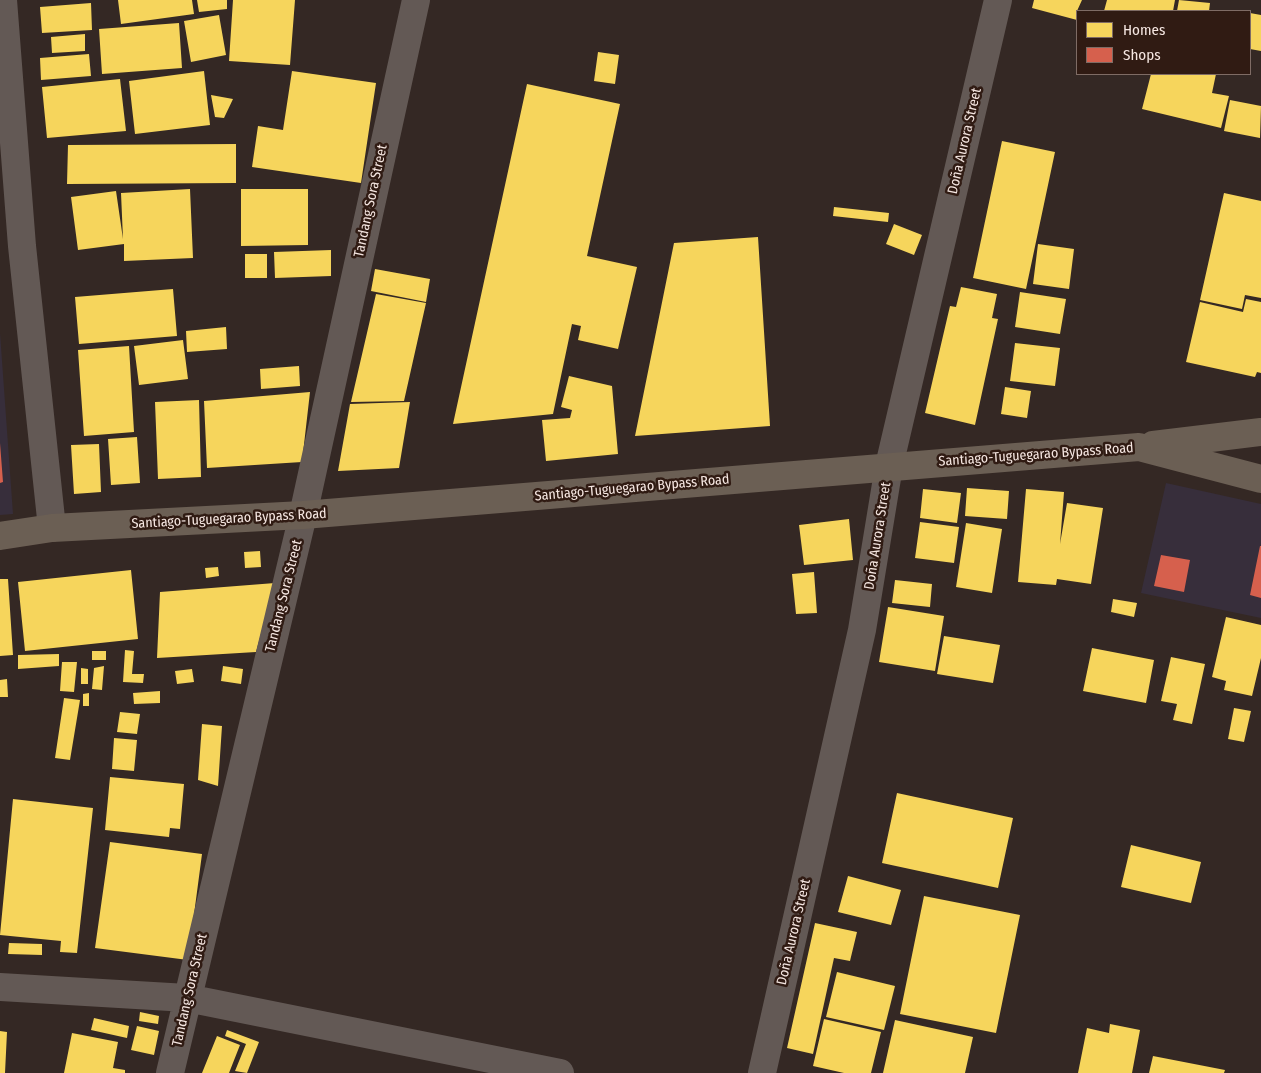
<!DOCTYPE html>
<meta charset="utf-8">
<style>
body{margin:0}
#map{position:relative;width:1261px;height:1073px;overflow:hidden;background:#342824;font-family:"Fira Sans Condensed",sans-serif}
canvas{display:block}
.legend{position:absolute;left:1076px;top:10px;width:175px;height:65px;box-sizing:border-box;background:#301b13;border:1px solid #7f6c65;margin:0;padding:6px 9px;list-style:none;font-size:15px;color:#f5e6e1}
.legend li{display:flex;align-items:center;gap:10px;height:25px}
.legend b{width:25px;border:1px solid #7f6c65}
</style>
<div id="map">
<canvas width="1261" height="1073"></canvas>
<ul class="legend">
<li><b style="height:14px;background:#f6d55c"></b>Homes</li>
<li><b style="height:14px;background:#d6604d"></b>Shops</li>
</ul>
</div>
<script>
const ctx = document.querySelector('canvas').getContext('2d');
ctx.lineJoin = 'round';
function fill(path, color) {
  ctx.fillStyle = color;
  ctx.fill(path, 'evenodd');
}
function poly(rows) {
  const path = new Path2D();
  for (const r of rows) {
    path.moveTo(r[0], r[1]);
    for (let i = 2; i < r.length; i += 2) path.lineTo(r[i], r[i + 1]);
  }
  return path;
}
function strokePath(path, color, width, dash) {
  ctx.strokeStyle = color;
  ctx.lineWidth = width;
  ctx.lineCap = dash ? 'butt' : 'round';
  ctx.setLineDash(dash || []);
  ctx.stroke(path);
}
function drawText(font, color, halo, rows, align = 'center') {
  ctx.font = font + ' "Fira Sans Condensed",sans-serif';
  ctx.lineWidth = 5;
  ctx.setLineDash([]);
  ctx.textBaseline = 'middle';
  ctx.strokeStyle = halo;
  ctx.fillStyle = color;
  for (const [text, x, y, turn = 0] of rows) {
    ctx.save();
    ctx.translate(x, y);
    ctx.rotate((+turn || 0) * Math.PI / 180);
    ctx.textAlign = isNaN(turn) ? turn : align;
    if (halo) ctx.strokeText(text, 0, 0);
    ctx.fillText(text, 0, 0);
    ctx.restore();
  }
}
fill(poly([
 [0,333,13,514,0,515],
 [1166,483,1261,504,1261,618,1141,593]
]), '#372e3b');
fill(poly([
 [118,0,192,0,194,14,121,24],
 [197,0,227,0,227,9,199,12],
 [233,0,295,0,290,65,229,61],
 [1034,0,1082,0,1077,11,1077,20,1032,8],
 [1107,0,1175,0,1173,11,1104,11],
 [1179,0,1210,3,1209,11,1177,11],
 [91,3,92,30,42,33,40,7],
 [1250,13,1261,15,1261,51,1250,49],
 [219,15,226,55,191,62,184,21],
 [179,23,182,68,102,74,99,29],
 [85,34,85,51,52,53,51,37],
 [598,52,619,55,615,84,594,81],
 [89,54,91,76,41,80,40,58],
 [204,71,210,125,135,134,129,81],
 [292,71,376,83,361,183,252,167,258,126,283,130],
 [1151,74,1216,74,1212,93,1229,96,1221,128,1142,109],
 [120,79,126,131,47,138,42,87],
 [527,84,620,104,587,256,637,267,618,349,578,340,581,326,572,324,553,414,453,424],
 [211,95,233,99,224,118,215,117],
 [1230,100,1261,106,1260,138,1224,131],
 [1002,141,1055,152,1026,289,973,278],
 [236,144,236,183,67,184,68,145],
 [190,189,193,258,124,261,124,244,78,250,71,197,116,191,123,239,121,193],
 [241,189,308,189,308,245,241,246],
 [1224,193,1261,201,1261,298,1245,295,1242,309,1200,300],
 [834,207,889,213,888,222,833,216],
 [894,224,922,235,914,255,886,244],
 [758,237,770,426,635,436,674,243],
 [1038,244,1074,249,1069,289,1033,284],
 [331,250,331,276,275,278,274,252],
 [245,254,267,254,267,278,245,278],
 [375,269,430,279,426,302,371,291],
 [961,287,997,294,992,318,998,319,975,425,925,413,950,306,956,307],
 [173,289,177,336,79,344,75,297],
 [1020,292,1066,299,1060,334,1015,327],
 [376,294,426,303,404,401,351,402],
 [1246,299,1261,302,1261,373,1257,372,1255,377,1186,362,1200,302,1243,312],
 [226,327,227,349,187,352,186,331],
 [183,340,188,379,139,385,134,346],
 [1015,343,1060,348,1055,386,1010,381],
 [129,346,134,432,84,436,78,350],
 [299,366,300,386,261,389,260,369],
 [569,376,612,386,618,454,546,461,542,420,570,418,572,410,561,407],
 [1005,387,1031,391,1027,418,1001,414],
 [310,392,302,462,207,468,204,401],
 [199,400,201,477,158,479,155,402],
 [410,402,399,468,338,471,350,404],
 [137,437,140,483,111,485,108,439],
 [99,444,101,492,74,494,71,445],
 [967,488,1009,491,1007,519,965,516],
 [923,489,961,493,957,523,920,518],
 [1026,489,1064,492,1060,544,1067,503,1103,508,1091,584,1057,579,1056,585,1018,582],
 [849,519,853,560,804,565,799,525],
 [920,522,959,527,954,563,915,558],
 [966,523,1002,529,992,593,956,587],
 [260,551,261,567,245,568,244,552],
 [218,567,219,576,206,578,205,568],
 [131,570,138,639,25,651,18,582],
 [814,572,817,613,796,614,792,574],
 [0,579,8,579,13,655,0,656],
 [895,580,932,584,930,607,892,603],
 [275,583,256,652,157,658,160,592],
 [1113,599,1137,603,1134,617,1111,612],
 [888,607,944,616,935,671,879,662],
 [1226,617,1261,625,1261,658,1252,696,1224,690,1226,681,1212,677],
 [944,636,1000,645,993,683,937,674],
 [1092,648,1154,660,1146,703,1083,691],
 [125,650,134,651,132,674,144,674,143,683,123,682],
 [92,651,106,651,106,660,92,660],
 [59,654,59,666,18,669,18,655],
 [1171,657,1205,664,1192,724,1173,720,1177,704,1161,701],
 [62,662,77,662,74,692,60,691],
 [104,666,102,690,92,689,94,668],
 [223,666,243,669,241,684,221,681],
 [81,668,88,669,88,684,81,684],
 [192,669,194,682,177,684,175,671],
 [7,679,8,697,0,697,0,680],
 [160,691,160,703,134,704,133,693],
 [89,693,89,706,83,706,83,694],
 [64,698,80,700,70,760,55,758],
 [1234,708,1251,711,1244,742,1228,739],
 [120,712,140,714,137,734,117,732],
 [202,724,222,726,218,786,198,780],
 [114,738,137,740,134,771,112,769],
 [110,777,184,784,180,829,170,828,169,837,105,830],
 [897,793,1013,818,998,888,882,863],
 [13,799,93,808,77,953,60,952,61,941,0,935],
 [110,842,202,854,188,960,95,948],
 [1131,845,1201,862,1191,903,1121,887],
 [848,876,901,890,891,925,838,912],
 [924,896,1020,915,996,1033,900,1014],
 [815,923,857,932,850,961,834,958,813,1054,787,1048],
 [9,943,42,944,42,955,8,954],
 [837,972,895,986,884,1030,826,1017],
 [140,1012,159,1016,158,1024,139,1021],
 [94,1018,129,1026,127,1038,91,1030],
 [824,1019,881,1032,871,1073,844,1073,813,1066],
 [895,1020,973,1037,965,1073,883,1073],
 [1110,1024,1140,1030,1132,1073,1078,1073,1087,1028,1109,1033],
 [137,1026,159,1031,154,1055,131,1050],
 [227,1030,259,1042,247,1073,235,1071,246,1044,225,1036],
 [0,1031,7,1032,5,1073,0,1073],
 [72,1033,118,1042,113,1068,125,1070,125,1073,64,1073],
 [217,1036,240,1045,229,1073,202,1073],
 [1153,1056,1225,1070,1224,1073,1149,1073]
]), '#f6d55c');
fill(poly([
 [0,443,3,482,0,483],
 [1260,546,1261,546,1261,598,1250,595],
 [1161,555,1190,560,1184,592,1154,586]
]), '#d6604d');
strokePath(poly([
 [3,0,22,246,52,528],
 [0,987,187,998,560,1073],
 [170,1073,303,515,416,0],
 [762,1073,862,630,889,466,998,0]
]), '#635955', 28);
strokePath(poly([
 [1153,445,1261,432],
 [0,536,52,528,303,515,1139,447,1261,479]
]), '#6b5f54', 28);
drawText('14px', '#f5e6e1', '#301b13', [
 ["Doña Aurora Street",965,141,-77],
 ["Tandang Sora Street",371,201,-78],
 ["Santiago-Tuguegarao Bypass Road",1036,455,-4],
 ["Santiago-Tuguegarao Bypass Road",632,488,-5],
 ["Santiago-Tuguegarao Bypass Road",229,519,-3],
 ["Doña Aurora Street",878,536,-81],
 ["Tandang Sora Street",284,596,-76],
 ["Doña Aurora Street",794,932,-77],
 ["Tandang Sora Street",190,990,-77]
]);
</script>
